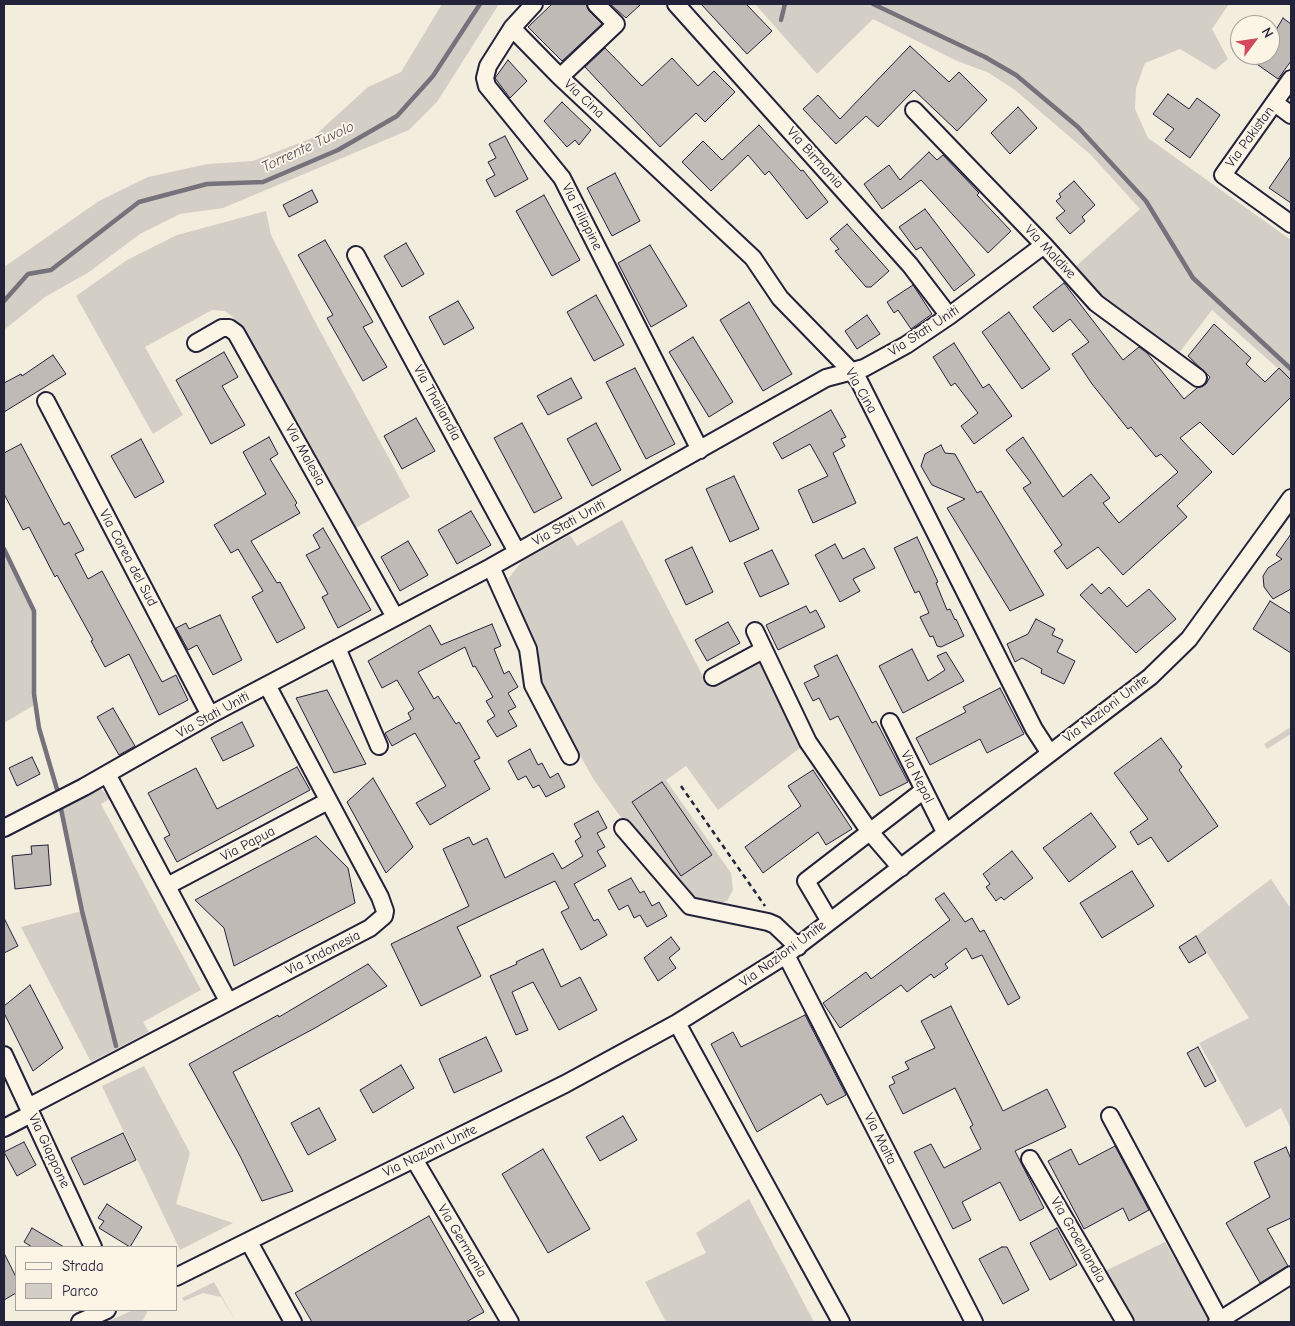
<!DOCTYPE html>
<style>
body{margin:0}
#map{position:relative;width:1295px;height:1326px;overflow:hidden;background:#f3edde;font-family:"Comic Neue",sans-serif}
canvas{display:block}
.frame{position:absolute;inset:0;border:5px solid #22223b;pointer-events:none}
.legend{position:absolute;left:15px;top:1246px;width:162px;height:65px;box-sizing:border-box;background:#fcf5e5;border:1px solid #a5a1a1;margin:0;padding:6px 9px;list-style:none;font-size:15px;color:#22223b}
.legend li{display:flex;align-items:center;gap:10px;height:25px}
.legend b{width:25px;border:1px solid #a5a1a1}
.north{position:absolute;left:1230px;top:15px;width:50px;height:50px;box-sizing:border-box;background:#fcf5e5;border:1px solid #a5a1a1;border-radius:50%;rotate:59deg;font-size:14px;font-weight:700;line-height:20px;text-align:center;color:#22223b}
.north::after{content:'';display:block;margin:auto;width:18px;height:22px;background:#d1495b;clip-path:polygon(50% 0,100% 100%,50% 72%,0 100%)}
</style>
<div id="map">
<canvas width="1295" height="1326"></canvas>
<div class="frame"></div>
<ul class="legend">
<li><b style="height:6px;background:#fcf5e5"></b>Strada</li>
<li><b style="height:14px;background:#d4cfc6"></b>Parco</li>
</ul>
<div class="north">N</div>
</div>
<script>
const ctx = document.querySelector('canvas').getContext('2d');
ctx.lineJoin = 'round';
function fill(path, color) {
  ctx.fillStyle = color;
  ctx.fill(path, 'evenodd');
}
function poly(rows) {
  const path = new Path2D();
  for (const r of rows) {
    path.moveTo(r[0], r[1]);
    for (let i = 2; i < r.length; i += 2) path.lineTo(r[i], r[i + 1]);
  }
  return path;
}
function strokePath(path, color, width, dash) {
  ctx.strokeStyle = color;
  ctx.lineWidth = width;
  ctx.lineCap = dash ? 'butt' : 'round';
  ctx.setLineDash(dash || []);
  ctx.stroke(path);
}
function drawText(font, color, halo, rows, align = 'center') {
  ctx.font = font + ' "Comic Neue",sans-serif';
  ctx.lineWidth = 4;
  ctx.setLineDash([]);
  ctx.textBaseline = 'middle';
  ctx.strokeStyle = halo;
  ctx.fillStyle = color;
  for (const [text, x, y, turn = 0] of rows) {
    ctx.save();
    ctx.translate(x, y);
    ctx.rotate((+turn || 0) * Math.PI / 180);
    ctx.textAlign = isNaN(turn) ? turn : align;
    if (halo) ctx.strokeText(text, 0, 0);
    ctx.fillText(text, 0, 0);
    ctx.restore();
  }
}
fill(poly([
 [442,4,499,4,437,102,409,130,223,208,180,214,140,234,89,272,45,297,4,330,4,267,99,201,148,177,208,164,253,161,312,138,368,87,401,72],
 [755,4,1229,4,1212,29,1228,59,1215,70,1180,49,1145,63,1136,88,1135,109,1148,138,1291,240,1291,380,1212,310,1179,353,1102,298,1075,267,1140,209,1091,155,1015,90,989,73,955,60,873,19,817,74],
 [266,211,271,235,312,316,410,497,354,529,233,317,225,311,212,310,145,347,183,415,153,434,76,296,127,260,177,235],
 [622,520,708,686,761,660,804,745,718,810,686,766,666,780,731,873,733,890,727,901,721,903,688,900,620,816,594,780,539,683,539,649,508,579,522,561,570,535,577,546],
 [4,549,34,611,33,651,36,704,4,723],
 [1291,727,1291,734,1267,749,1264,744],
 [95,788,101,789,111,798,101,804,201,990,143,1022,149,1032,91,1062,21,927,82,911,61,807],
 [1271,879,1291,909,1291,1129,1281,1108,1246,1128,1199,1043,1249,1018,1196,936],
 [144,1066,190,1153,176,1204,233,1223,180,1250,102,1086],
 [749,1199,814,1322,666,1322,645,1282,706,1253,696,1233],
 [1165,1242,1210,1320,1206,1322,1133,1322,1103,1272],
 [214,1282,236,1322,221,1297,203,1293,184,1301,182,1298],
 [133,1310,148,1310,142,1322,107,1322]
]), '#d4cfc6');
strokePath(poly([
 [873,4,985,57,1016,75,1078,127,1146,201,1193,278,1291,369],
 [781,20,785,4],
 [4,301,28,274,51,270,139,202,207,184,263,182,338,150,397,116,433,76,480,4],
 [4,549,34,611,34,694,39,728,59,796],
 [60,804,82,911,116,1046]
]), '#75727b', 4.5);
const building = poly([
 [552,4,586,4,589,11,602,24,562,61,528,27,552,4],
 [610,4,641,4,626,18,610,4],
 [701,4,746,4,772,31,747,54,701,4],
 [1283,18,1291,24,1291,61,1278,79,1244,55,1270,55,1270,26,1276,30,1283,18],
 [910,46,949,82,959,72,987,100,957,131,914,90,878,127,866,116,836,144,803,109,818,95,840,119,910,46],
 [605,48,642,86,672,58,698,86,714,71,735,92,705,122,696,113,660,147,585,67,605,48],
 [508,60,527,81,510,98,495,78,508,60],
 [1168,94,1189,109,1197,98,1220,115,1190,158,1165,140,1174,129,1153,114,1168,94],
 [562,102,591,130,579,145,575,140,567,147,544,121,562,102],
 [1018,107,1037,128,1010,154,991,133,1018,107],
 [759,125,801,171,803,170,828,202,807,219,769,171,765,175,748,155,711,191,682,162,703,141,722,160,759,125],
 [505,136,528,179,495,197,486,180,495,175,488,162,496,158,489,144,505,136],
 [929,152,937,160,943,155,979,193,977,195,1011,231,988,253,921,180,882,209,864,184,889,165,900,180,929,152],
 [1291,156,1291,203,1269,188,1291,156],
 [615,173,640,221,612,236,587,188,615,173],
 [1074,181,1095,205,1082,217,1085,221,1070,234,1056,218,1065,211,1056,201,1061,197,1059,194,1074,181],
 [312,190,318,202,289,217,283,205,312,190],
 [544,195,580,260,552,276,516,211,544,195],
 [925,209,975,275,954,291,921,247,916,250,899,227,925,209],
 [847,224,889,271,871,287,866,287,835,251,839,249,830,239,847,224],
 [325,240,373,322,363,327,387,367,363,381,327,318,333,315,298,255,325,240],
 [406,243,424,274,402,287,384,256,406,243],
 [650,245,687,306,651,327,618,263,650,245],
 [1064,283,1123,360,1139,347,1147,353,1184,399,1197,388,1206,384,1210,377,1188,356,1214,324,1251,358,1246,364,1265,382,1279,368,1291,380,1291,397,1233,455,1200,422,1180,438,1212,472,1177,506,1187,517,1123,575,1098,547,1067,569,1054,551,1062,545,1023,488,1031,483,1006,450,1023,437,1063,497,1091,474,1110,498,1103,503,1119,523,1178,472,1161,454,1156,457,1131,427,1128,429,1092,384,1072,354,1089,342,1070,319,1053,332,1033,307,1064,283],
 [913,285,932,314,911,329,898,310,894,313,887,302,913,285],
 [596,295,624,345,594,361,567,312,596,295],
 [458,301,474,328,444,345,429,317,458,301],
 [749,302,792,374,763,391,720,320,749,302],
 [1009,312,1050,369,1022,389,982,332,1009,312],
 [867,315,880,334,857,349,845,331,867,315],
 [693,337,733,402,709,417,669,352,693,337],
 [954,343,983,388,989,384,1012,416,974,444,961,426,978,413,955,383,951,386,933,357,954,343],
 [224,352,238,377,222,386,245,425,211,444,176,380,224,352],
 [53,355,66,374,4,412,4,383,21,374,22,376,53,355],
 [635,368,675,444,646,459,606,382,635,368],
 [571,378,582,398,548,415,537,396,571,378],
 [831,410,846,437,841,439,845,446,833,453,856,503,813,523,798,490,828,476,810,444,782,459,773,443,831,410],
 [416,418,435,451,402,469,384,436,416,418],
 [522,423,562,498,534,513,494,438,522,423],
 [596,423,621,470,592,486,567,439,596,423],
 [269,437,278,454,270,459,297,503,295,505,300,513,251,541,277,583,280,582,305,628,277,643,252,597,263,591,238,549,231,553,214,525,266,494,243,452,269,437],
 [141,439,164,482,135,498,111,456,141,439],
 [21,444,64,525,69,522,84,550,75,554,88,579,102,571,162,682,176,675,188,700,159,715,129,654,105,667,91,641,93,640,57,575,55,577,29,527,23,530,4,494,4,453,21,444],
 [941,445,945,453,955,454,977,493,981,491,1044,595,1010,611,947,508,965,499,932,485,921,466,925,454,941,445],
 [734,476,759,529,730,542,706,489,734,476],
 [471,511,491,545,457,564,438,530,471,511],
 [323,528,371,610,338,628,322,597,328,594,306,555,320,548,313,535,323,528],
 [1291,534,1291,589,1273,599,1264,587,1263,576,1268,568,1282,559,1276,555,1291,534],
 [917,537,938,582,936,583,947,610,950,609,955,620,956,619,964,636,941,647,937,646,933,636,930,637,920,617,929,613,919,591,915,593,894,548,917,537],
 [408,541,428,575,400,591,381,557,408,541],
 [835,544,843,559,864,548,875,568,853,579,860,591,840,602,815,555,835,544],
 [692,547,713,592,686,605,665,560,692,547],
 [772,550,789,584,760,597,744,563,772,550],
 [1092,584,1101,594,1109,587,1127,607,1149,589,1176,619,1136,653,1080,595,1092,584],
 [1270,601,1291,614,1291,653,1253,629,1270,601],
 [806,606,810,613,816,610,825,627,778,650,766,625,806,606],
 [220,615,242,660,213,675,197,645,188,650,176,628,186,623,189,629,220,615],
 [1036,619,1055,629,1052,635,1063,640,1057,652,1075,661,1064,684,1041,673,1042,669,1022,658,1015,662,1007,644,1028,634,1036,619],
 [728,622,740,643,707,661,695,640,728,622],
 [492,624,501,646,494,649,504,674,509,671,518,687,508,693,516,707,508,711,517,726,497,737,487,721,495,716,486,701,493,697,475,666,473,667,465,647,418,672,434,699,438,696,456,724,459,722,480,758,474,761,490,789,430,825,416,803,446,786,415,733,392,746,385,733,411,719,408,713,414,709,397,680,382,688,368,661,430,625,441,645,492,624],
 [912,649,928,681,945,670,937,656,946,652,964,681,903,713,879,666,912,649],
 [837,655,872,723,876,721,908,782,880,796,838,716,830,720,819,698,813,701,804,683,819,676,814,666,837,655],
 [1000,688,1024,734,987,753,980,739,930,765,916,738,966,712,963,707,1000,688],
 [327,690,366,764,334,773,296,698,327,690],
 [113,708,135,746,119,755,97,717,113,708],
 [242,722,254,746,223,761,211,738,242,722],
 [1161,738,1182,767,1179,770,1218,826,1168,862,1151,837,1138,845,1130,832,1148,819,1114,773,1161,738],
 [530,749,538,765,542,763,550,778,558,773,565,787,546,797,539,785,533,788,526,776,518,780,508,761,530,749],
 [32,757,40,774,17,786,9,768,32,757],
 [297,767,310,790,177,862,164,838,170,835,148,793,196,768,217,809,297,767],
 [813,770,852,829,826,845,818,832,763,873,745,847,801,806,788,786,813,770],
 [373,778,413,847,386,873,347,802,373,778],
 [662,782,712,855,681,876,632,802,662,782],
 [598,811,607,828,597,833,605,847,597,851,606,866,574,884,594,921,598,919,607,935,581,950,561,912,569,908,555,881,457,927,481,976,421,1006,391,944,469,906,443,849,469,837,473,845,487,838,505,878,553,853,562,869,583,856,575,841,581,837,574,824,598,811],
 [1091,813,1116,847,1069,882,1043,848,1091,813],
 [316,836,348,868,355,903,234,966,224,928,195,900,316,836],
 [48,845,51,885,15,889,12,856,32,854,31,846,48,845],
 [1012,851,1033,878,1004,900,1001,897,996,901,986,887,990,884,983,874,1012,851],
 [1132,871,1154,906,1102,938,1080,903,1132,871],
 [631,878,640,893,644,891,652,906,659,902,667,916,647,927,640,915,634,918,628,905,619,910,608,890,631,878],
 [944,893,965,922,972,918,980,932,984,930,1020,998,1008,1005,982,955,972,959,966,948,945,964,948,968,934,978,931,974,907,992,901,985,840,1028,823,1003,866,972,871,979,950,920,935,899,944,893],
 [4,918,18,946,4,953,4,918],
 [1196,936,1206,953,1189,963,1179,947,1196,936],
 [671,937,680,949,669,958,676,968,658,981,644,958,671,937],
 [543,949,561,987,580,977,597,1010,559,1030,533,982,512,992,528,1030,516,1035,490,976,517,964,516,962,543,949],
 [368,964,387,986,315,1028,233,1072,293,1191,262,1201,240,1156,189,1064,278,1015,279,1017,368,964],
 [30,985,63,1048,33,1071,4,1013,4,1006,30,985],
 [951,1006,1003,1111,1047,1089,1066,1127,1015,1151,1044,1208,1020,1221,1000,1182,962,1202,971,1220,953,1229,914,1152,931,1144,944,1168,981,1149,970,1127,973,1125,955,1088,903,1114,889,1086,895,1083,892,1077,909,1069,905,1062,935,1048,921,1021,951,1006],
 [805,1015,846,1095,827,1105,821,1094,757,1132,711,1044,733,1032,741,1047,805,1015],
 [486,1037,502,1071,454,1093,439,1059,486,1037],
 [1198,1047,1216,1081,1205,1087,1187,1053,1198,1047],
 [401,1065,414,1088,373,1113,360,1090,401,1065],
 [319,1108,336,1140,308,1155,291,1123,319,1108],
 [623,1116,637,1140,600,1161,586,1137,623,1116],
 [123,1133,136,1160,84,1185,71,1158,123,1133],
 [24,1142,36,1165,17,1176,4,1152,24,1142],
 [1115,1146,1149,1210,1129,1221,1123,1208,1084,1229,1048,1161,1071,1149,1079,1165,1115,1146],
 [1286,1147,1291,1159,1291,1218,1267,1229,1288,1266,1260,1283,1226,1223,1270,1197,1254,1162,1286,1147],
 [543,1149,590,1229,548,1253,502,1174,543,1149],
 [107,1204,142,1227,130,1247,99,1228,104,1221,98,1218,107,1204],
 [429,1216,484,1312,466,1322,312,1322,295,1293,429,1216],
 [32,1228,64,1247,32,1247,24,1242,32,1228],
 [1057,1228,1077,1265,1050,1280,1030,1243,1057,1228],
 [1002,1247,1007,1247,1029,1290,1003,1304,979,1259,1002,1247],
 [4,1253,16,1277,16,1293,4,1300,4,1253]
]);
fill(building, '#bfbab6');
strokePath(building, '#22223b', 1);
const minor = poly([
 [534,4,512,28,488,66,485,78,487,86,562,178,700,450],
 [676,4,910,265,949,316],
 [512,28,560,77,753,258,780,298,852,372,859,381,1034,729,1049,752],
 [560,77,616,24,596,4],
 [1291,79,1223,175,1291,224],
 [1275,103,1291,115],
 [914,110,1044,245,1096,303,1198,378],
 [356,255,517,552],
 [196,343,222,328,229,328,236,333,395,617],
 [46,401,210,715],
 [491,567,528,649,533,685,570,756],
 [755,631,808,742,870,832,901,868],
 [337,648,379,746],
 [713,677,763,650],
 [890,722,945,832],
 [107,774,228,1001],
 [4,828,84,787,210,715,491,567,826,378,864,368,906,345,949,316,1044,245],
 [623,828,690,906,768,922,775,925,798,947],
 [167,886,328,801],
 [829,920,806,881,924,790],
 [786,955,974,1322],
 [677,1023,841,1322],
 [4,1055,93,1247],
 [28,1107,370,928,384,916,385,911,380,897,267,685],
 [1110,1116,1220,1321],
 [4,1128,31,1114],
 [414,1159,510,1322],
 [1030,1159,1125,1322],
 [249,1242,293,1322],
 [176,1277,565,1084,677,1023,786,955,1150,677,1189,639,1291,498],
 [80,1322,107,1310],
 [1217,1322,1291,1275]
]);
strokePath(minor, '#22223b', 20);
strokePath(poly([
 [681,786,765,906]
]), '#22223b', 2.5, [5, 4]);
strokePath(minor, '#fcf5e5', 16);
drawText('14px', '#22223b', '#fcf5e5', [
 ["Via Cina",584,99,43],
 ["Via Pakistan",1250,137,-54],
 ["Via Birmania",815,158,48],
 ["Via Filippine",582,217,63],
 ["Via Maldive",1050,252,47],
 ["Via Stati Uniti",924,331,-33],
 ["Via Cina",861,391,60],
 ["Via Thailandia",437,403,61],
 ["Via Malesia",305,455,61],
 ["Via Stati Uniti",569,523,-29],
 ["Via Corea del Sud",128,558,62],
 ["Via Nazioni Unite",1106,709,-37],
 ["Via Stati Uniti",213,715,-29],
 ["Via Nepal",917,777,63],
 ["Via Papua",248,844,-28],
 ["Via Indonesia",323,953,-27],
 ["Via Nazioni Unite",783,954,-36],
 ["Via Malta",880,1139,63],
 ["Via Giappone",49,1151,65],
 ["Via Nazioni Unite",430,1151,-26],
 ["Via Groenlandia",1078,1240,60],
 ["Via Germania",462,1241,59]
]);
drawText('italic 15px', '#525160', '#fcf5e5', [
 ["Torrente Tuvolo",308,147,-25]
]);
</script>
